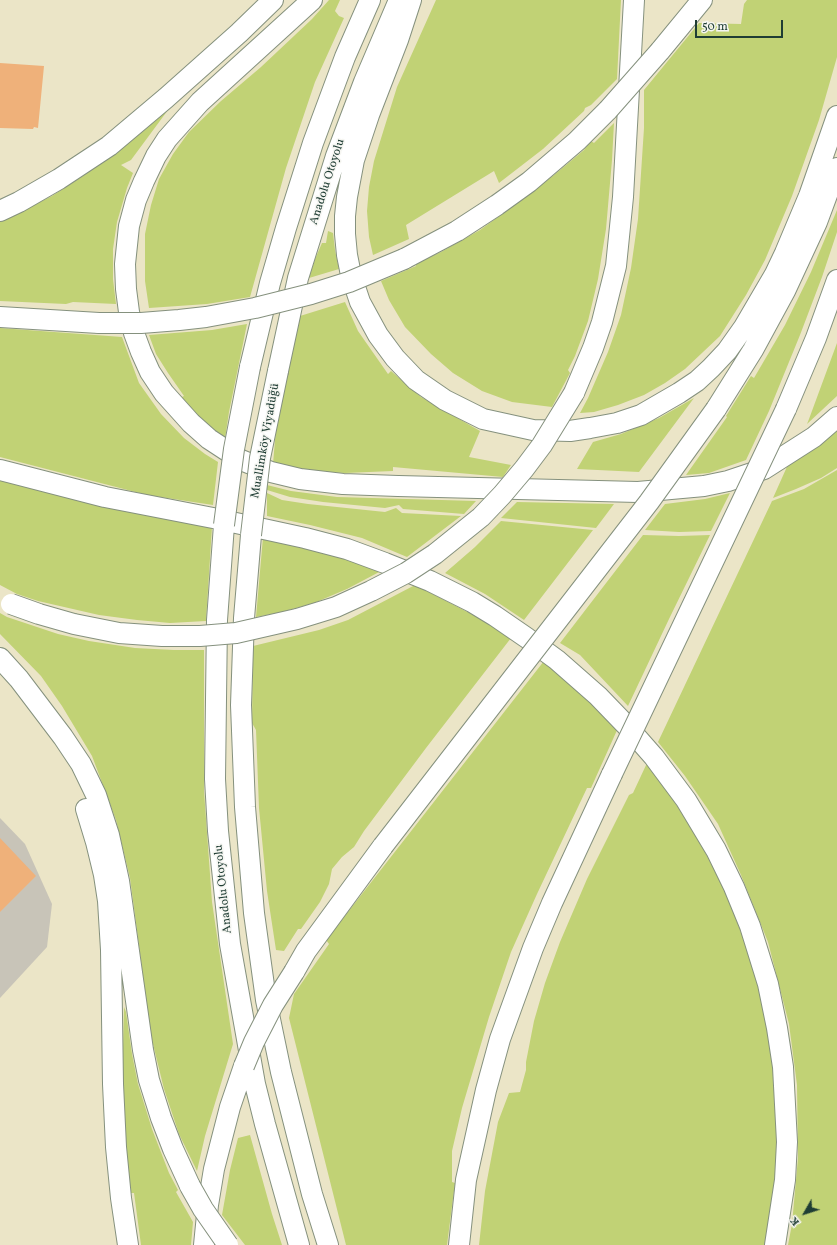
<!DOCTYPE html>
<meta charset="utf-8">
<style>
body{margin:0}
#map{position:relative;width:837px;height:1245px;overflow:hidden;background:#ebe5c7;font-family:Vollkorn,serif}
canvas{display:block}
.north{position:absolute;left:785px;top:1193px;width:40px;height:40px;-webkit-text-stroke:3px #f6f6f2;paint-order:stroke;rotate:231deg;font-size:11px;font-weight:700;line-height:16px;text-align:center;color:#1f3d34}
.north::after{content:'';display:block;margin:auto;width:14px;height:18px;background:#1f3d34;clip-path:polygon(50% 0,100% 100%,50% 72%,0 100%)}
.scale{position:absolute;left:695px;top:20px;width:88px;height:18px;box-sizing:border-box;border:2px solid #1f3d34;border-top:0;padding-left:5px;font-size:12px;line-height:14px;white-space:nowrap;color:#1f3d34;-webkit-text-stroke:3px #f6f6f2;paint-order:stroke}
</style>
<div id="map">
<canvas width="837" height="1245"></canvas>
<div class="north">K</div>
<div class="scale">50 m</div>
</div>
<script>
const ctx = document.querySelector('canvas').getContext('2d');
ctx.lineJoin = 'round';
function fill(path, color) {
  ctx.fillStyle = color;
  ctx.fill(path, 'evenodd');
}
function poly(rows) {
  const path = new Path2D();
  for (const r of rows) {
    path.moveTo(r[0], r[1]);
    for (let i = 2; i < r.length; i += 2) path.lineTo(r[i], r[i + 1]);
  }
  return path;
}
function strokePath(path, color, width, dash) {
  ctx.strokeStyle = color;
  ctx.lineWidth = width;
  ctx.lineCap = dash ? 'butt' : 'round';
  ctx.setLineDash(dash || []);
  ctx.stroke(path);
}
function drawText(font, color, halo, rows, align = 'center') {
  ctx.font = font + ' Vollkorn,serif';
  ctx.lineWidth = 3;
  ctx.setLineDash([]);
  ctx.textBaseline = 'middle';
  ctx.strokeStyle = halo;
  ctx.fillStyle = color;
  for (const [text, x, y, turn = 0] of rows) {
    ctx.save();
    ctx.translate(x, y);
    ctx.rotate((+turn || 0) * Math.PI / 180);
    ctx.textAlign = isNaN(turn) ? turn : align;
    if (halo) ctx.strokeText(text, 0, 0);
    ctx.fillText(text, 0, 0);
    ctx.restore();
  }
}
fill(poly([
 [0,818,25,844,52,904,47,947,0,998]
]), '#c8c4b8');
fill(poly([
 [329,0,340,0,335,11,339,16,344,18,315,82,286,168,250,297,207,304,149,308,145,281,145,234,151,205,159,179,173,154,189,132,221,101,261,67,312,19],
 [436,0,621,0,617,79,591,105,585,108,584,111,543,149,499,183,494,171,406,225,409,239,373,255,369,237,367,211,369,187,374,161,397,87],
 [747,0,837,0,837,57,819,120,792,196,765,260,746,295,720,336,685,369,665,383,644,395,618,405,594,412,580,413,588,398,608,352,621,315,631,268,638,219,644,128,644,90,699,23,741,24,744,4],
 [168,110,131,160,121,165,133,173,127,188,117,222,113,249,113,279,116,304,73,302,66,304,0,301,0,222,52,196,86,174,141,133],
 [614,123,612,160,606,229,598,279,588,321,575,356,568,370,570,373,552,407,512,402,482,391,453,373,431,354,405,327,389,300,381,281,416,266,416,264,441,252,480,230,505,212,554,175,584,150,591,141,594,143],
 [837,210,837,232,822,277,800,335,769,411,746,460,709,473,686,475,727,417,726,416,751,376,754,378,785,325,811,272],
 [328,231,333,233,335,250,339,269,309,278,315,259,322,243,326,243],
 [345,302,358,331,388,374,391,371,421,397,480,431,469,457,511,465,503,477,393,467,393,471,345,473,303,471,273,464,277,416,300,316],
 [247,324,229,412,225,439,202,423,180,398,184,396,168,373,156,354,149,335,212,330],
 [0,328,122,337,139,383,161,414,184,438,205,454,218,462,213,505,147,495,0,457],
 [837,343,837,396,807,424,809,419],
 [694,398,639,472,577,469,593,442,621,434,659,418],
 [837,429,837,468,821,478,796,489,773,498,790,460],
 [837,470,837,1245,788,1245,792,1224,798,1158,797,1085,789,1024,768,942,741,875,718,824,685,776,658,742,772,501,804,489],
 [0,480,212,527,206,621,170,623,137,620,99,615,38,601,17,594,0,585],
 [267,485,291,491,337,497,476,501,464,514,403,509,399,505,385,508,323,502,290,497,267,490],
 [267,493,282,500,308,504,385,512,396,508,402,513,461,516,407,557,362,538,310,525,267,516],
 [730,493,711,531,679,532,645,530,665,504,705,499],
 [517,502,614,504,596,528,501,518],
 [501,521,593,530,524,620,485,594,445,573,475,547],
 [643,535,679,536,710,535,669,619,628,706,580,655,560,643],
 [263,537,302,546,383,570,347,589,314,603,282,612,256,617],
 [415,585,481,619,511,638,426,748,364,831,354,847,342,857,332,869,329,884,320,902,301,929,298,929,284,951,276,950,267,891,259,808,256,730,252,723,253,646,319,630,348,620],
 [0,613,7,617,58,634,89,641,135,648,174,650,204,650,204,791,212,902,233,1044,205,1136,197,1171,179,1134,164,1089,151,1036,130,878,116,820,92,756,62,706,41,676,0,634],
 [544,661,589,700,618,728,591,788,587,788,578,807,537,894,511,952,489,1017,462,1108,452,1151,452,1182,455,1183,447,1245,346,1245,289,1018,294,994,329,944,326,940],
 [647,763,665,787,681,812,703,848,725,891,744,940,759,986,772,1040,777,1133,776,1166,770,1217,765,1245,479,1245,485,1191,498,1122,509,1093,520,1092,526,1070,526,1062,534,1021,545,983,560,942,587,879,629,795,633,793],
 [124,1007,126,1012,132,1054,138,1084,152,1129,169,1173,178,1190,176,1192,193,1222,191,1245,141,1245,134,1193,130,1193,124,1145,122,1086],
 [250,1135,272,1214,282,1245,245,1245,222,1215,230,1170,238,1138]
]), '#c1d275');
fill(poly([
 [0,63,44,66,38,128,34,127,33,129,0,128],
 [0,838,36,876,0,912]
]), '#efb17a');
const highway = poly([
 [312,0,200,102,167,139,156,156,144,181,136,200,129,226,125,264,126,289,129,312,134,333,141,352,150,372,164,393,191,423,209,439,241,460,271,472,300,479,343,484,398,486,638,492,704,486,728,481,764,469,814,437,837,417],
 [411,0,398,40,369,115,354,160,347,197,345,216,345,234,347,255,351,275,360,302,378,335,395,358,416,380,445,400,483,419,533,430,570,431,590,428,617,423,641,415,679,393,697,381,711,368,727,351,744,327,775,274,785,253,809,196,837,116],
 [660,51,702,0],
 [0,211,19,202,59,179,109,146,166,98,239,33,273,0],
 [404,259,457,231,497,205,529,182,577,141,608,110],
 [0,317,99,323],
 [250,367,270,283,286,228,313,143,345,57,370,0],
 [278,371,298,278,336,156,364,82,399,0],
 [574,393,593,348,602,322,616,266,623,197,634,0],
 [716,409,753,350,785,291,817,222,837,168],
 [786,409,816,338,837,280],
 [0,470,105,497,213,518,305,538,347,549,385,563,430,581,472,602,495,616,527,638,557,660,598,696,625,724,654,757,686,800,716,850,734,887,750,926,768,984,777,1028,783,1067,787,1142,785,1180,775,1245],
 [224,525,217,620,215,779,218,831,225,897,230,944,255,1084,265,1124,299,1245],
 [251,535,244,618,241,705,245,807,254,913,266,1000,281,1072,312,1194,328,1245],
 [0,658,19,679,63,737,81,764,96,795,109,835,119,881,143,1050,149,1080,161,1118,173,1149,190,1186],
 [86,809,96,842,104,875,108,901,111,950,113,1084,116,1147,121,1198,128,1245],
 [294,972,306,951,383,846],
 [204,1245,208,1205,214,1169,230,1107,244,1066],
 [459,1245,466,1180,486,1090,500,1039,533,948,552,903,612,774]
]);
strokePath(highway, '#85917e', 22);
strokePath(highway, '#fff', 20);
const highwayBridge = poly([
 [608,110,660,51],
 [99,323,141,323,179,320,206,317,255,308,311,294,349,282,404,259],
 [224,525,234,449,250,367],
 [251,535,260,458,278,371],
 [11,604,39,614,74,624,119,633,162,636,200,636,236,633,297,619,336,607,371,591,406,573,435,554,481,517,502,495,524,469,542,445,574,393],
 [612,774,786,409],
 [383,846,649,502,716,409],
 [244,1066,254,1042,273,1005,294,972],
 [190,1186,203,1209,228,1245]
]);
strokePath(highwayBridge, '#85917e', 22, []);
strokePath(highwayBridge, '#fff', 20);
drawText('12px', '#1f3d34', '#f6f6f2', [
 ["Anadolu Otoyolu",328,182,-72],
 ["Muallimköy Viyadüğü",266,441,-80],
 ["Anadolu Otoyolu",224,889,-96]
]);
</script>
